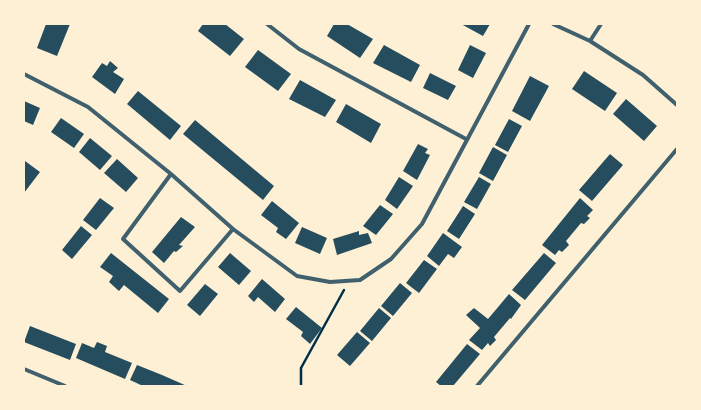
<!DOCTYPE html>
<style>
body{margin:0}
#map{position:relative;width:701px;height:410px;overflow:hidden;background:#fdf0d5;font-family:"Asap Condensed",sans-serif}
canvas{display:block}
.frame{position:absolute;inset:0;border:25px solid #fdf0d5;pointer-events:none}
</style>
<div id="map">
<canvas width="701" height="410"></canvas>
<div class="frame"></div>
</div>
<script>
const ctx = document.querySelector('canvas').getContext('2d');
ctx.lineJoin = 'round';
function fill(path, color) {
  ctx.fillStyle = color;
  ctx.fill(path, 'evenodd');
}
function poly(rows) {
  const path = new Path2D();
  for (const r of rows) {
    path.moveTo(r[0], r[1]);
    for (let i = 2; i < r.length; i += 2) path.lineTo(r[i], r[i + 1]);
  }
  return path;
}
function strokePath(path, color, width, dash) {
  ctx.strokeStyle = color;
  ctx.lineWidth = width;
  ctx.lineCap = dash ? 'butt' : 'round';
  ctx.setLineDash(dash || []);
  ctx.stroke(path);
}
fill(poly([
 [46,24,70,24,57,56,37,48],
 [203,24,225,24,244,39,230,56,198,31],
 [334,24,347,24,373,39,360,58,327,36],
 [461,24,490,24,483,36],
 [384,45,420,65,411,82,373,63],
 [470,45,486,53,473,78,458,70],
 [258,50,291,74,278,91,245,67],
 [110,61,118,68,113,72,124,79,115,94,92,77,102,63,107,66],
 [584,71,617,93,605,111,572,89],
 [430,73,456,86,448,100,423,88],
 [530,76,549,86,530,121,512,111],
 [300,80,336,100,325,117,289,99],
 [138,91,181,126,170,140,127,104],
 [626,99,657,126,644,141,613,114],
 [24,101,40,108,33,125,24,121],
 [346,104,381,124,371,143,336,122],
 [61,118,84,134,74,148,51,132],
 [509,119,522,126,508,152,495,145],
 [195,120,274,186,263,200,183,134],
 [90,138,112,156,100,170,79,152],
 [418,144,428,149,425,153,430,155,417,180,403,171],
 [493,147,507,155,493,181,479,173],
 [610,154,623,165,592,201,579,190],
 [117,159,138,178,126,192,104,173],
 [25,161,40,172,24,193,24,163],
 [399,177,413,186,397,209,385,200],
 [479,177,491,184,477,209,464,202],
 [100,198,114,208,96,230,83,220],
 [580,198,593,210,587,216,590,218,584,224,581,223,566,241,569,245,562,252,559,250,555,255,542,245],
 [272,201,299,223,286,239,276,232,278,228,261,215],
 [380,205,393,214,376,235,363,226],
 [463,206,475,214,459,239,447,231],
 [181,217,195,227,179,245,183,246,176,252,174,251,164,263,152,252],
 [81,226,92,235,72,259,62,250],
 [302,227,327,238,320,254,295,243],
 [359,231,359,235,368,233,372,243,337,255,333,239],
 [443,233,462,247,454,258,448,254,439,266,427,256],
 [111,253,169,299,158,313,124,285,119,291,109,282,113,276,100,267],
 [230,253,251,271,239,285,218,267],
 [544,253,556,263,525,300,512,290],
 [424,260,437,269,419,293,406,283],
 [262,279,285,299,275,312,258,297,254,302,248,296],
 [400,283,412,293,393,316,381,306],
 [205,284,218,294,200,316,187,305],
 [509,294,521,305,511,319,510,318,494,337,496,340,490,346,488,343,482,350,469,340,480,328,466,315,474,308,488,319],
 [296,307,322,328,310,344,301,336,303,332,286,319],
 [379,308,391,318,372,341,360,331],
 [30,326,76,344,70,360,24,342],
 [357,332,370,343,350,366,337,355],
 [97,342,107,346,105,352,132,363,125,379,76,358,82,343,94,348],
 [467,344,480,354,453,386,441,386,436,382],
 [137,365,162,375,187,386,143,386,130,380]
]), '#264d5e');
strokePath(poly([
 [301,386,301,368,344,290]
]), '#003049', 2.5);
strokePath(poly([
 [267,24,299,49,466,139],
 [553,24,590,41,643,75,677,105],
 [590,41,601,24],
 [24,74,88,107,171,174,233,229,297,276,330,282,360,280,391,259,422,224,529,24],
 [171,174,123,239,180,291,233,229],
 [24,369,65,386],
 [477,386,677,149]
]), '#3f606c', 4);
</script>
